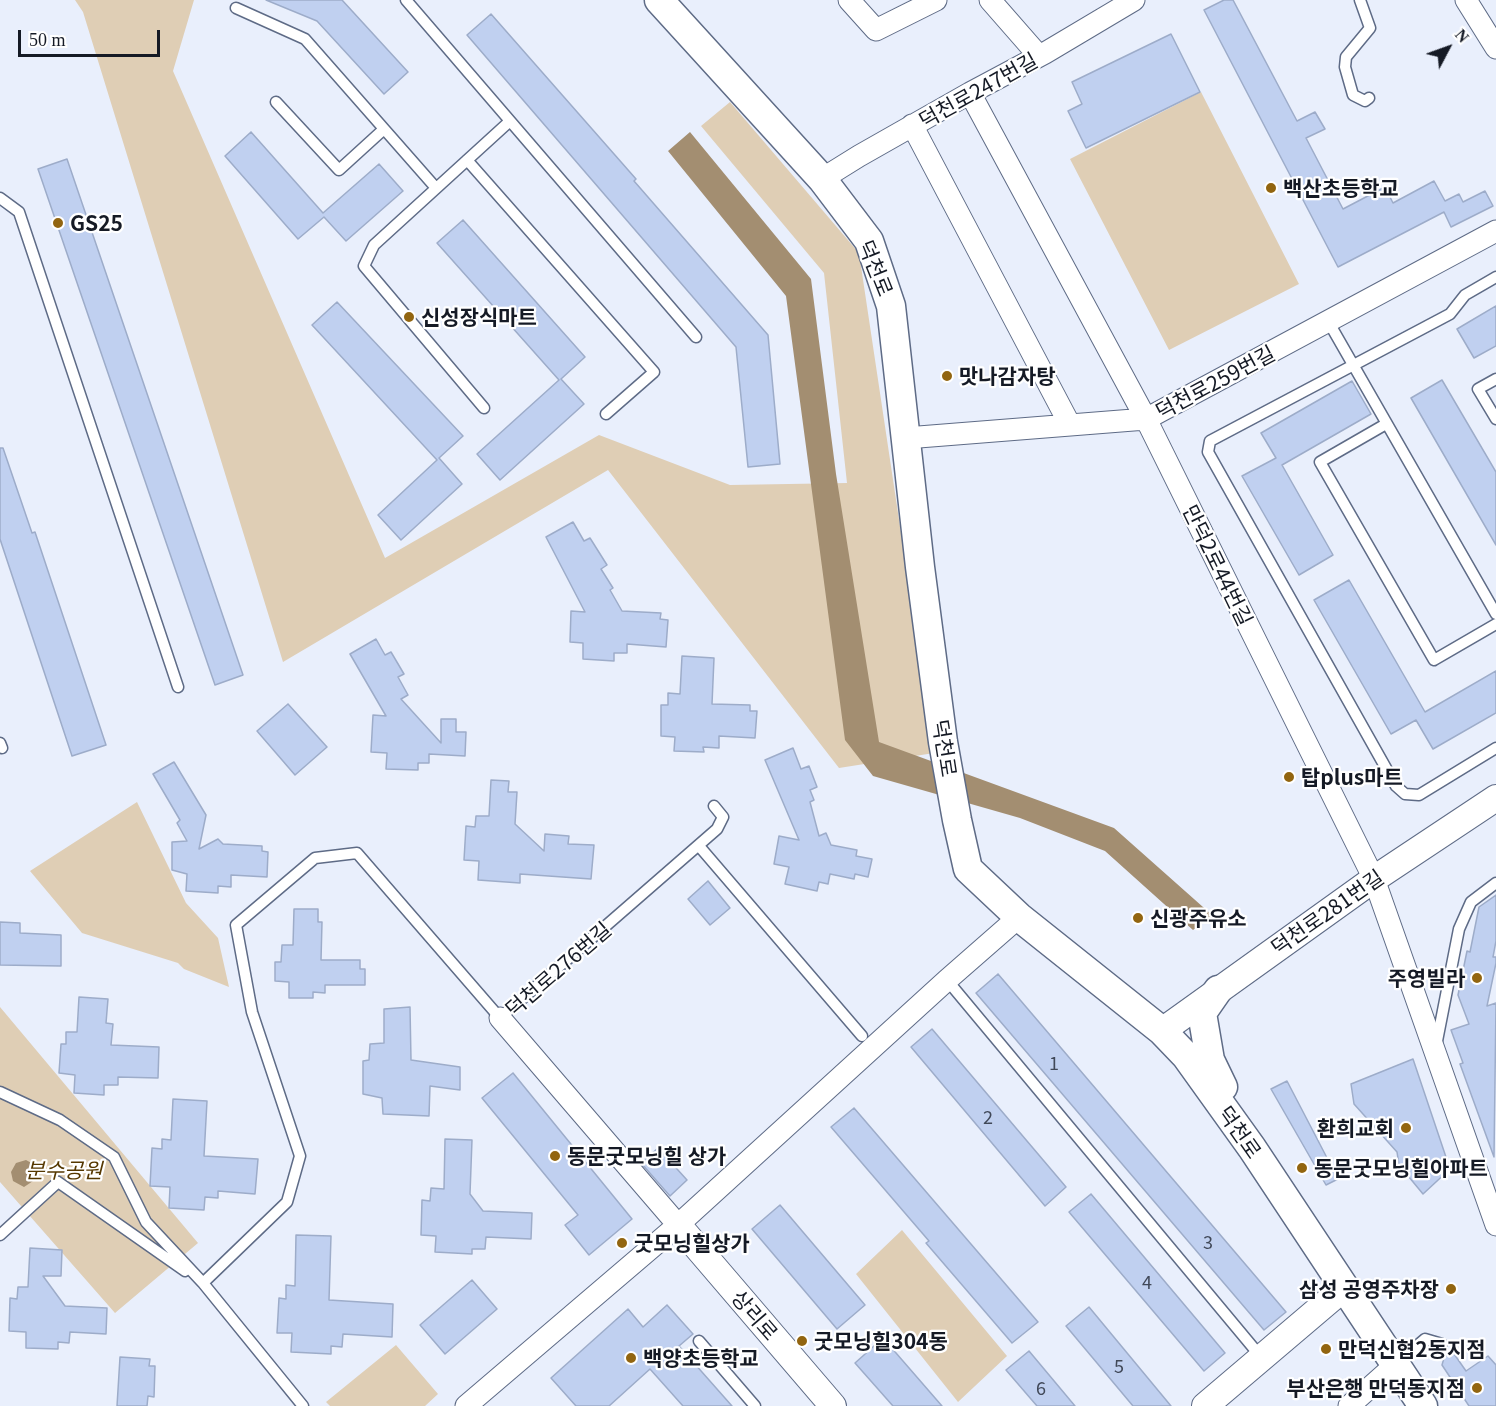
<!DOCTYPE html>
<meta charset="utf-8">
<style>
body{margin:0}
#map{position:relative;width:1496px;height:1406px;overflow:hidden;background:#e9effc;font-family:Georgia,serif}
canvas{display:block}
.north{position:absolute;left:1418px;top:18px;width:60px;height:60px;-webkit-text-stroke:4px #fff;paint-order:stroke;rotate:49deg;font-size:16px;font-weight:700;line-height:24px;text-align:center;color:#151a25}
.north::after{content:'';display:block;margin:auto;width:21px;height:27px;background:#151a25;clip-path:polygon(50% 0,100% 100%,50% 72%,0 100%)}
.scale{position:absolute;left:18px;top:30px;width:142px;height:27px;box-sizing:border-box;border:3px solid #151a25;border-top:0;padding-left:8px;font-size:18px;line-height:21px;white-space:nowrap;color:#151a25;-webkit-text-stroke:4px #fff;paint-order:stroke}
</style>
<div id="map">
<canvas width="1496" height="1406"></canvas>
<div class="north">N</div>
<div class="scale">50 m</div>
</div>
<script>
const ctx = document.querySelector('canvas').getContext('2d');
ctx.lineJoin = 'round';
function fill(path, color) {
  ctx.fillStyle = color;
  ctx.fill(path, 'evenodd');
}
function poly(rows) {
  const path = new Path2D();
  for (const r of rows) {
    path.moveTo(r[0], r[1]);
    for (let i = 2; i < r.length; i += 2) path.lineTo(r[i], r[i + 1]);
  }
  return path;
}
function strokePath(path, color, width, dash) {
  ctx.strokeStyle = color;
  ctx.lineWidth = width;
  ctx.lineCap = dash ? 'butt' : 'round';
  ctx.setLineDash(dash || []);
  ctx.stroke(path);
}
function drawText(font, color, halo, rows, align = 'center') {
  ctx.font = font + ' Georgia,"Noto Sans KR",serif';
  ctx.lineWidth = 4.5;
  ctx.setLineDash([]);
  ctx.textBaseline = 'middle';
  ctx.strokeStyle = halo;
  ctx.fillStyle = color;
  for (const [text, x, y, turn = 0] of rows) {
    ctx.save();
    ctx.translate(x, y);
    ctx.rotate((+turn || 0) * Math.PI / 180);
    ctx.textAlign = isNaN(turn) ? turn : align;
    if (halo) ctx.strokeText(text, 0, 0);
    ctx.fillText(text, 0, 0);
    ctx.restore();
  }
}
fill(poly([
 [75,0,194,0,173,71,385,558,599,435,730,485,847,483,824,273,701,126,730,102,859,253,934,753,839,768,608,470,283,662,83,12],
 [1201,92,1299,284,1169,350,1070,159],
 [137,802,186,903,218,938,229,987,184,969,178,963,82,933,30,871],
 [0,1007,198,1243,115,1313,0,1182],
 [902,1230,1007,1356,958,1402,856,1274],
 [396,1345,438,1394,425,1406,330,1406,326,1402]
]), '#dfceb5');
fill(poly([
 [690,132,811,279,836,474,879,742,1114,828,1212,915,1193,930,1105,851,1020,818,873,776,845,740,786,296,668,151],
 [26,1160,35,1165,39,1172,33,1181,24,1187,13,1181,11,1172,16,1163]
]), '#a38e71');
const building = poly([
 [266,0,342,0,408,72,384,94,317,21,266,0],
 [1224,0,1233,0,1297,121,1315,112,1325,129,1306,138,1343,209,1385,187,1393,203,1434,181,1445,201,1459,194,1463,202,1485,191,1493,206,1451,227,1444,212,1338,267,1204,10,1224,0],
 [491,14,636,179,634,181,768,335,780,464,748,467,736,347,467,35,491,14],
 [1171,34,1200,92,1086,148,1068,111,1082,104,1072,82,1171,34],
 [251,132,323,213,379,164,403,191,346,241,324,217,298,239,225,156,251,132],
 [67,159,243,675,215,685,38,169,67,159],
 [463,220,585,357,561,379,584,404,500,480,477,454,559,380,437,243,463,220],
 [337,302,463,436,439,458,462,484,401,540,378,515,437,460,312,325,337,302],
 [1496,306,1496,346,1474,358,1457,329,1496,306],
 [1442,380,1496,472,1496,545,1411,398,1442,380],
 [1352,381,1371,414,1282,465,1333,555,1299,575,1242,476,1276,458,1261,433,1352,381],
 [0,448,3,448,32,533,35,532,106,745,72,756,0,539,0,448],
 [573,522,584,541,590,538,607,565,601,569,613,588,610,590,622,611,661,613,660,619,668,620,666,647,627,644,627,653,614,653,614,661,583,659,583,643,570,642,571,611,585,612,546,537,573,522],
 [1349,580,1425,712,1496,671,1496,713,1433,749,1416,720,1391,734,1314,600,1349,580],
 [376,639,385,655,391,652,404,674,398,677,408,695,401,699,441,743,441,719,456,719,456,732,466,732,465,756,429,754,429,763,418,763,418,770,386,769,387,753,371,752,373,715,386,716,350,654,376,639],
 [682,656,714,658,712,704,750,705,750,711,757,711,755,738,719,736,719,748,703,747,704,752,674,751,675,737,661,736,661,705,668,705,668,693,680,694,682,656],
 [288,704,327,747,295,775,257,731,288,704],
 [793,748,801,769,809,766,817,787,810,790,814,800,810,802,819,836,826,833,831,845,857,850,856,856,872,859,868,877,855,874,854,879,830,874,828,884,819,882,817,891,785,884,789,867,774,864,779,836,799,840,765,760,793,748],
 [174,762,206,815,199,849,218,839,223,844,262,846,262,851,268,852,267,877,231,875,231,887,218,886,218,893,186,891,187,874,172,870,172,842,187,841,177,823,180,820,153,774,174,762],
 [491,780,509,781,508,792,517,792,515,824,544,851,545,834,569,836,568,844,594,845,591,879,520,874,520,883,478,880,479,861,464,860,466,826,475,827,476,816,489,816,491,780],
 [708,881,730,908,710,925,688,899,708,881],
 [1496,895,1496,941,1493,957,1496,957,1496,963,1487,1006,1496,1003,1494,1157,1460,1064,1463,1063,1451,1030,1469,1024,1458,995,1467,951,1470,952,1479,907,1496,895],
 [294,909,318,909,318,922,322,922,321,960,360,960,360,969,365,969,365,985,325,985,325,993,313,992,313,998,289,998,289,982,275,981,275,962,281,962,282,945,293,945,294,909],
 [0,922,20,923,20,933,61,935,61,966,0,965,0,922],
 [998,974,1286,1312,1264,1330,976,993,998,974],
 [79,997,108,999,106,1023,113,1024,111,1045,159,1047,158,1078,118,1077,118,1085,104,1085,104,1095,74,1093,75,1075,59,1073,61,1044,66,1044,66,1032,77,1032,79,997],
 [410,1007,411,1060,460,1067,460,1090,430,1086,429,1116,383,1114,382,1098,363,1094,363,1061,369,1060,370,1044,384,1043,384,1009,410,1007],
 [932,1029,1066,1187,1045,1206,911,1047,932,1029],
 [1413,1059,1450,1169,1423,1194,1399,1165,1397,1152,1354,1104,1351,1084,1413,1059],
 [513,1073,632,1219,589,1255,565,1225,578,1215,482,1098,513,1073],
 [1287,1081,1338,1179,1326,1185,1271,1089,1287,1081],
 [173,1099,207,1101,204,1156,258,1159,255,1194,218,1191,218,1198,205,1197,204,1210,169,1208,170,1187,150,1186,152,1148,162,1149,162,1139,171,1140,173,1099],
 [854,1108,1038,1322,1012,1343,926,1243,929,1241,831,1127,854,1108],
 [445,1139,472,1140,470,1194,483,1211,532,1213,531,1239,486,1237,485,1249,472,1249,472,1254,435,1252,436,1236,421,1235,422,1200,430,1201,431,1188,444,1189,445,1139],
 [658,1148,687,1180,670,1196,641,1163,658,1148],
 [1091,1194,1225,1353,1204,1371,1069,1212,1091,1194],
 [780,1205,865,1305,837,1329,752,1229,780,1205],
 [296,1235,331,1236,329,1300,393,1304,392,1337,343,1334,342,1347,331,1346,331,1354,291,1352,292,1333,277,1333,279,1298,286,1299,286,1285,295,1286,296,1235],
 [30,1248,62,1250,61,1276,43,1276,65,1306,107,1308,106,1334,70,1332,69,1343,58,1342,58,1349,26,1348,26,1332,9,1331,10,1298,17,1299,18,1287,28,1287,30,1248],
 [472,1280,497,1309,445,1354,420,1325,472,1280],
 [667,1305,693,1334,679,1346,732,1406,683,1406,650,1369,609,1406,576,1406,551,1378,628,1309,643,1327,667,1305],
 [1089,1307,1171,1406,1133,1406,1066,1326,1089,1307],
 [883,1338,942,1406,893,1406,855,1363,883,1338],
 [1029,1351,1075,1406,1037,1406,1006,1370,1029,1351],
 [1452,1351,1466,1371,1488,1356,1496,1365,1496,1406,1469,1406,1442,1365,1444,1358,1452,1351],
 [120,1357,150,1359,149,1366,155,1366,154,1397,148,1396,147,1406,117,1406,120,1357]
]);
fill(building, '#c0d0f0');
strokePath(building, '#9dacc9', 1.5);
const service = poly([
 [406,0,696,337],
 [1360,0,1370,28,1346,57,1345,67,1353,95,1365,101,1369,98],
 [236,8,305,39,436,188],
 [276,102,339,170,384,129],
 [467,160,654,372,606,414],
 [0,198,19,212,178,687],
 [1496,277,1465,295,1450,314,1210,441,1208,452,1396,786,1405,794,1419,795,1496,748],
 [1328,321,1496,614],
 [1496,379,1478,389,1496,419],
 [484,408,364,266,374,245,510,121],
 [1386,424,1320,462,1434,660,1496,624],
 [0,743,2,748],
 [699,846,862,1036],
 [947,980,1261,1357],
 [1436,1046,1459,929,1471,902,1496,883],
 [0,1092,60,1120,114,1157,146,1222,203,1283],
 [0,1235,58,1182,185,1271],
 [699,1341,755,1406],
 [1397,1363,1425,1339,1442,1344],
 [303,1406,203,1283,287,1202,300,1156,252,1012,236,925,315,858,357,853,500,1018,717,829,723,817,714,806]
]);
const minor = poly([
 [849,0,876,30,936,0],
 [990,0,1039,56],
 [1466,0,1496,48],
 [970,93,1146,419,1374,879,1496,1225],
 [912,125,1070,425],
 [822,179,859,156,970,93,1045,53,1134,0],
 [906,438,1146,419,1496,231],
 [500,1018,678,1225],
 [466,1406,678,1225,947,980,1019,917],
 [1349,1406,1395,1365]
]);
const tertiary = poly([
 [1162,1031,1374,879,1496,798],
 [678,1225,833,1406],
 [1205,1406,1345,1287]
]);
const secondary = poly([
 [659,0,822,179,869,241,891,306,920,567,943,742,957,820,968,869,1019,917,1162,1031,1186,1056,1252,1148,1423,1406],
 [1218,990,1202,1013,1210,1060,1223,1087]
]);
strokePath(service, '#5e6b86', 13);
strokePath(minor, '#5e6b86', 23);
strokePath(tertiary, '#5e6b86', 28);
strokePath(secondary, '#5e6b86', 31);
strokePath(service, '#fff', 10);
strokePath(minor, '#fff', 21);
strokePath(tertiary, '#fff', 26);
strokePath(secondary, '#fff', 28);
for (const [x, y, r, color] of [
 [1271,188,6,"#926510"],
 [58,223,6,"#926510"],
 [409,317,6,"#926510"],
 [947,376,6,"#926510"],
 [1289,777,6,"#926510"],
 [1138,918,6,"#926510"],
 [1477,978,6,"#926510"],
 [1406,1128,6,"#926510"],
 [555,1156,6,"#926510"],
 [1302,1168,6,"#926510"],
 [622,1243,6,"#926510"],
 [1451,1289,6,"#926510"],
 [802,1341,6,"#926510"],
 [1326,1349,6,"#926510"],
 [631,1358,6,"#926510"],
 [1477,1388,6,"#926510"]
]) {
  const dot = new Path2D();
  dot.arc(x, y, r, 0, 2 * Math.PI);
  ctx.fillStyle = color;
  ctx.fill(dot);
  strokePath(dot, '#fff', 2);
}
drawText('18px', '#404858', null, [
 ["1",1054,1063],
 ["2",988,1117],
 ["3",1208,1242],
 ["4",1147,1282],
 ["5",1119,1366],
 ["6",1041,1388]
]);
drawText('21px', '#151a25', '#fff', [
 ["덕천로247번길",978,90,-29],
 ["덕천로",876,268,68],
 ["덕천로259번길",1215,382,-28],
 ["만덕2로44번길",1218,565,64],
 ["덕천로",945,748,81],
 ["덕천로281번길",1327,912,-35],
 ["덕천로276번길",558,969,-41],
 ["덕천로",1240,1132,55],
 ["상리로",755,1315,49]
]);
drawText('bold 21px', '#151a25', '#fff', [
 ["백산초등학교",1283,188],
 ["GS25",70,223],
 ["신성장식마트",421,317],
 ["맛나감자탕",959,376],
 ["탑plus마트",1301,777],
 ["신광주유소",1150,918],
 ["주영빌라",1465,978,"right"],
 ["환희교회",1394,1128,"right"],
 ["동문굿모닝힐 상가",567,1156],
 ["동문굿모닝힐아파트",1314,1168],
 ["굿모닝힐상가",634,1243],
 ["삼성 공영주차장",1439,1289,"right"],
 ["굿모닝힐304동",814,1341],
 ["만덕신협2동지점",1338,1349],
 ["백양초등학교",643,1358],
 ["부산은행 만덕동지점",1465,1388,"right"]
], 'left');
drawText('italic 21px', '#553700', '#fff', [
 ["분수공원",64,1170]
]);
</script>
